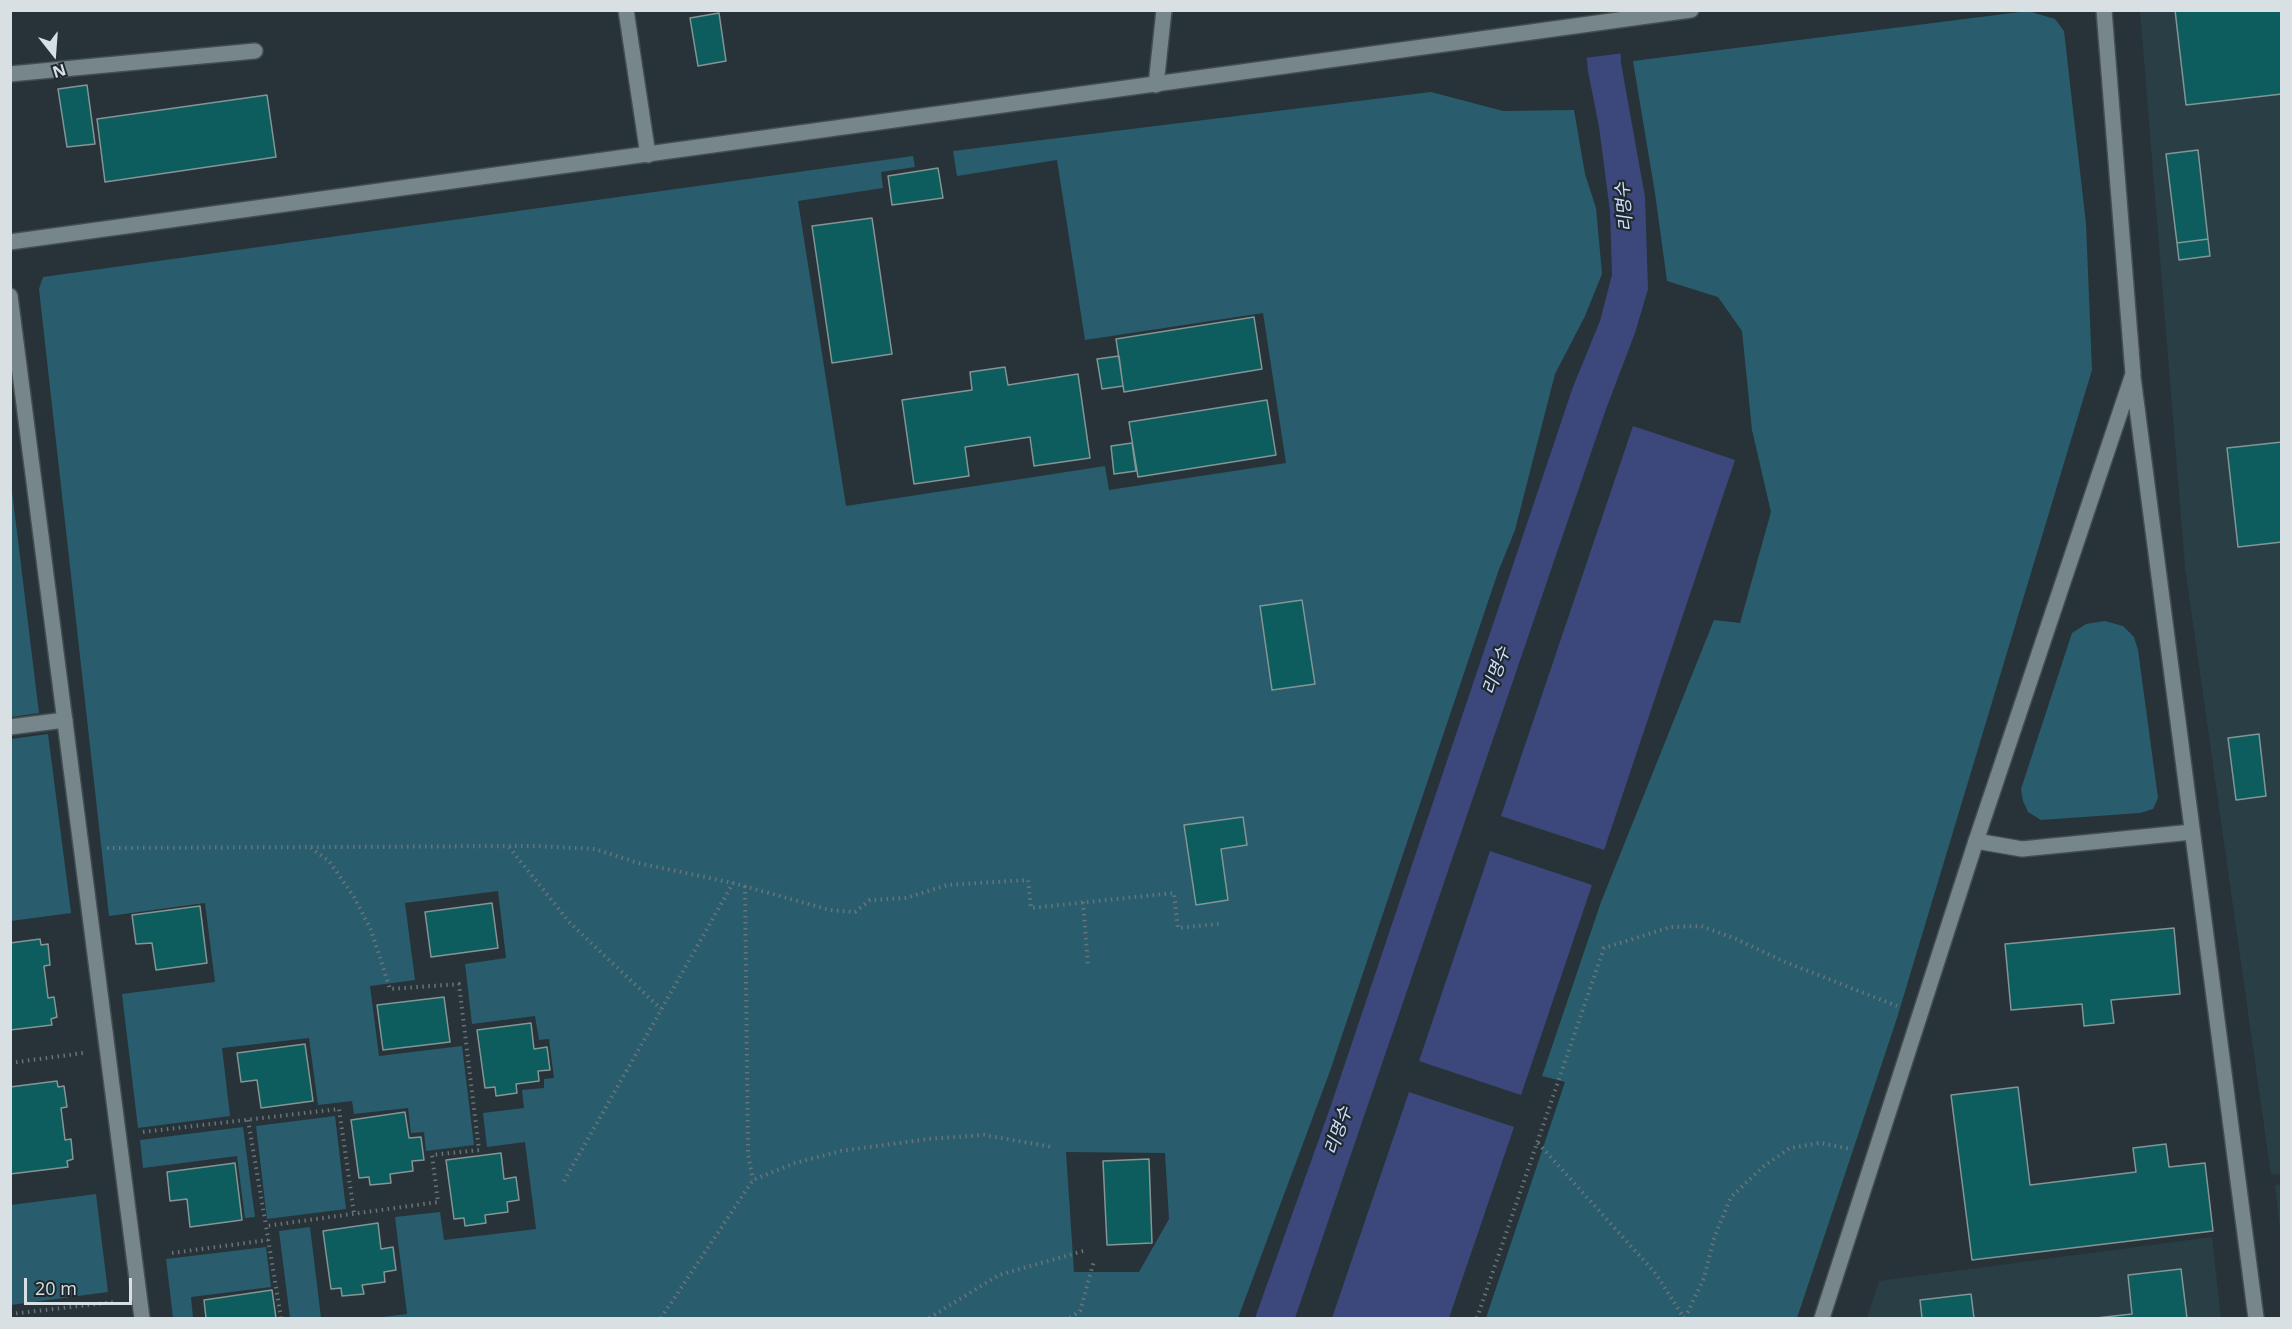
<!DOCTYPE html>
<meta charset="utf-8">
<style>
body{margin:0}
#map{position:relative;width:2292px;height:1329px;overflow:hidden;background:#273338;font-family:"Open Sans",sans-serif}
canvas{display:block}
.frame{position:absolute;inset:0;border:12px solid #d8e0e3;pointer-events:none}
.north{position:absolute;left:24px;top:24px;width:60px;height:60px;-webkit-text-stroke:4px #1d292e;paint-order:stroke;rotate:163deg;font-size:16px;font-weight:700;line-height:24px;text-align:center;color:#d8e0e3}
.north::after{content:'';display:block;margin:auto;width:21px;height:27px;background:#d8e0e3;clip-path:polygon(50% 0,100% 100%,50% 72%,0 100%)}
.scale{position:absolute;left:24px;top:1278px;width:108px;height:27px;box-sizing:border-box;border:3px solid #d8e0e3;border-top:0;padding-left:8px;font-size:18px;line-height:21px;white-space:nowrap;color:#d8e0e3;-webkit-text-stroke:4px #1d292e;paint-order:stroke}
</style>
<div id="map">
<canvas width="2292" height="1329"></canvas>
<div class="frame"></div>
<div class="north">N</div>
<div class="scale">20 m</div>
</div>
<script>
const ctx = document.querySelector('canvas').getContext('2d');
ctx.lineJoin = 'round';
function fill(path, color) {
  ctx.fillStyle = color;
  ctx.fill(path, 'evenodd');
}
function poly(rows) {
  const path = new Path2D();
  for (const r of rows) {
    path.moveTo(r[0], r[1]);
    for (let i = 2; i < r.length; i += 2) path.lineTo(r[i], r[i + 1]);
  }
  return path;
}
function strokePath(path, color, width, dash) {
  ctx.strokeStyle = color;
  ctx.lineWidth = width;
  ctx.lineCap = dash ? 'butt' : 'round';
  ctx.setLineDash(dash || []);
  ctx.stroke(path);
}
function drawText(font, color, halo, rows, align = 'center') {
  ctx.font = font + ' "Open Sans","Noto Sans KR",sans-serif';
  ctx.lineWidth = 4.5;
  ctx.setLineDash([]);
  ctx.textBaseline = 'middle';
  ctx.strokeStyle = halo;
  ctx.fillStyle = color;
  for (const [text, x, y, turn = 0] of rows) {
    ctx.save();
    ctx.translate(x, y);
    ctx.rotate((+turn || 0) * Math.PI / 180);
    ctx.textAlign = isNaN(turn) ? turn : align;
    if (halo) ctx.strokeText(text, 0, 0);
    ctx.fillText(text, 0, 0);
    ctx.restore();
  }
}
fill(poly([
 [2140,11,2281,11,2282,1174,2271,1175,2185,567],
 [2281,1184,2282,1184,2281,1239,2275,1185],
 [2212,1237,2221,1318,1867,1318,1879,1281]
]), '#293e45');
fill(poly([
 [2028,11,2055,19,2064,31,2086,224,2092,370,1897,1018,1797,1318,1486,1318,1565,1082,1542,1076,1601,902,1714,620,1740,623,1771,512,1752,430,1742,331,1718,297,1667,281,1655,193,1633,61],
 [1431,92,1503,111,1574,110,1585,174,1596,208,1602,274,1585,316,1555,374,1515,530,1498,572,1330,1071,1238,1318,374,1318,407,1314,395,1217,440,1212,444,1240,536,1229,525,1142,487,1147,483,1113,524,1108,522,1090,544,1088,544,1079,554,1078,549,1039,539,1040,535,1016,472,1024,465,964,506,958,498,891,405,903,415,980,370,986,379,1056,462,1046,474,1145,426,1151,424,1132,411,1133,408,1108,354,1114,352,1101,318,1105,309,1038,222,1048,230,1116,138,1128,122,994,215,982,205,903,109,916,39,289,43,277,913,156,915,167,881,172,883,188,798,201,846,506,1105,466,1109,490,1286,463,1263,313,1085,340,1057,160,957,176,953,151],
 [1066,1152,1165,1153,1169,1219,1139,1272,1074,1272],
 [11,483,39,713,11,717,10,717],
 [2105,621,2123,626,2134,637,2138,650,2158,798,2153,809,2140,813,2041,820,2028,812,2023,801,2021,789,2072,633,2086,624],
 [48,734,71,913,11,921,11,739],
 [335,1116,346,1209,267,1219,256,1126],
 [243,1127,255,1217,245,1218,237,1156,143,1168,140,1140],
 [96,1194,108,1292,11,1305,11,1205],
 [310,1227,321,1318,290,1318,279,1231],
 [266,1247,271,1287,191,1297,193,1318,173,1318,166,1259]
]), '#295d6d');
fill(poly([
 [1582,11,1619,11,1621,63,1645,197,1648,289,1635,333,1606,409,1295,1318,1255,1318,1329,1111,1573,387,1600,321,1612,275,1610,211,1599,127,1588,71],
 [1633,426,1735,460,1604,850,1501,816],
 [1490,851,1592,885,1521,1095,1419,1061],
 [1409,1092,1514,1127,1449,1318,1332,1318]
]), '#3c487b');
fill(poly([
 [1579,10,1622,10,1624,53,1584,58]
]), '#273338');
const building = poly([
 [2175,10,2282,10,2282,94,2186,105,2175,10],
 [719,13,726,61,698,66,690,18,719,13],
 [87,85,95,144,67,147,58,89,87,85],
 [267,95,276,157,105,182,97,119,267,95],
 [2198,150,2208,239,2177,243,2166,154,2198,150],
 [938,168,943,198,892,205,888,176,938,168],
 [872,218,892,354,832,363,812,226,872,218],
 [2208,239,2210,256,2179,260,2177,243,2208,239],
 [1254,317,1262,369,1124,392,1116,339,1254,317],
 [1119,356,1123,386,1102,389,1097,359,1119,356],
 [1005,367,1008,385,1078,374,1090,458,1034,466,1030,437,965,447,969,476,914,484,902,400,972,390,970,372,1005,367],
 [1267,400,1276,455,1138,477,1129,422,1267,400],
 [2282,442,2282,542,2238,547,2227,448,2282,442],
 [1132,443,1136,471,1114,474,1111,446,1132,443],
 [1302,600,1315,684,1272,690,1260,606,1302,600],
 [2259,734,2266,796,2236,800,2228,738,2259,734],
 [1243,817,1247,845,1221,849,1228,900,1196,905,1184,825,1243,817],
 [492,903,498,948,431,957,425,912,492,903],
 [200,906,207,963,156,970,152,943,136,944,132,915,200,906],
 [2174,928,2180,994,2111,1000,2114,1023,2084,1026,2082,1004,2011,1010,2005,944,2174,928],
 [40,939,41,945,48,944,50,965,44,966,48,998,54,997,57,1017,51,1019,52,1025,10,1030,10,943,40,939],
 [444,997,450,1042,383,1050,377,1005,444,997],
 [531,1023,534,1049,547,1047,550,1070,538,1071,539,1081,516,1084,517,1093,496,1096,495,1087,485,1088,477,1030,531,1023],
 [305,1044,313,1101,261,1108,257,1080,241,1082,237,1053,305,1044],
 [57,1081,58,1087,64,1086,67,1107,61,1108,65,1140,71,1139,73,1159,67,1161,68,1167,10,1174,10,1087,57,1081],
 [2018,1087,2030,1185,2136,1172,2133,1148,2166,1144,2169,1167,2205,1163,2213,1231,1972,1260,1951,1095,2018,1087],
 [405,1112,409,1138,421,1137,424,1160,412,1161,413,1171,390,1174,391,1183,370,1185,369,1177,359,1178,351,1120,405,1112],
 [501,1153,504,1179,516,1177,519,1200,507,1202,508,1212,485,1215,486,1223,465,1226,464,1218,454,1219,446,1160,501,1153],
 [1149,1159,1152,1243,1107,1245,1103,1161,1149,1159],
 [235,1163,242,1220,190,1227,187,1199,170,1201,167,1172,235,1163],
 [378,1223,381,1249,393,1247,396,1270,384,1272,385,1282,362,1285,364,1294,342,1296,341,1288,331,1289,323,1231,378,1223],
 [2181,1269,2187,1318,2096,1318,2132,1314,2128,1275,2181,1269],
 [272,1290,276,1318,206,1318,204,1300,272,1290],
 [1971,1294,1974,1318,1922,1318,1920,1300,1971,1294]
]);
fill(building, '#0e5d5e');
strokePath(building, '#859595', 1.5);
const lane = poly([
 [626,10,648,155],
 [10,74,255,51],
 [10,727,65,720]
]);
const street = poly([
 [1156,85,1164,10],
 [10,296,142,1318],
 [1976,841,2022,849,2192,832]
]);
const secondary = poly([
 [10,242,1691,10],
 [2133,377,2256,1318],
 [1822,1318,1976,841,2133,374,2104,10]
]);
strokePath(lane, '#434e52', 18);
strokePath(street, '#434e52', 18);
strokePath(secondary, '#434e52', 18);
strokePath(poly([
 [509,847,570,923,661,1009],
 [107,848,536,846,595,849,638,863,733,883,830,910,855,912,870,900,906,898,947,885,1028,880,1031,908,1174,893,1178,928,1219,924],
 [745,886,748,1154,753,1180],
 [1083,902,1088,967],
 [10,1063,83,1053],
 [248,1120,266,1226],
 [143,1132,339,1109,354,1213],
 [1538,1143,1656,1274,1684,1318],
 [564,1181,733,883],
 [172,1253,268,1240],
 [10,1314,115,1302],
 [281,1318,266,1226,438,1202,432,1155,479,1150,459,984,390,989,371,930,354,897,329,861,311,848],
 [661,1318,753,1180,795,1163,841,1151,928,1139,984,1135,1052,1147],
 [929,1318,999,1275,1083,1251],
 [1070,1318,1080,1311,1094,1261],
 [1477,1318,1604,948,1671,927,1701,926,1736,939,1785,962,1897,1006],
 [1685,1318,1704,1278,1714,1238,1731,1197,1764,1166,1790,1148,1820,1143,1851,1149]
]), '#6a7478', 4, [1.5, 4.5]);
strokePath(lane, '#77868b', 15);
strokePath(street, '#77868b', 15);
strokePath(secondary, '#77868b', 15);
drawText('italic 18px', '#d3ddfe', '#1d292e', [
 ["리명수",1625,207,-95],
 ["리명수",1497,671,-71],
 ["리명수",1339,1131,-71]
]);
</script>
